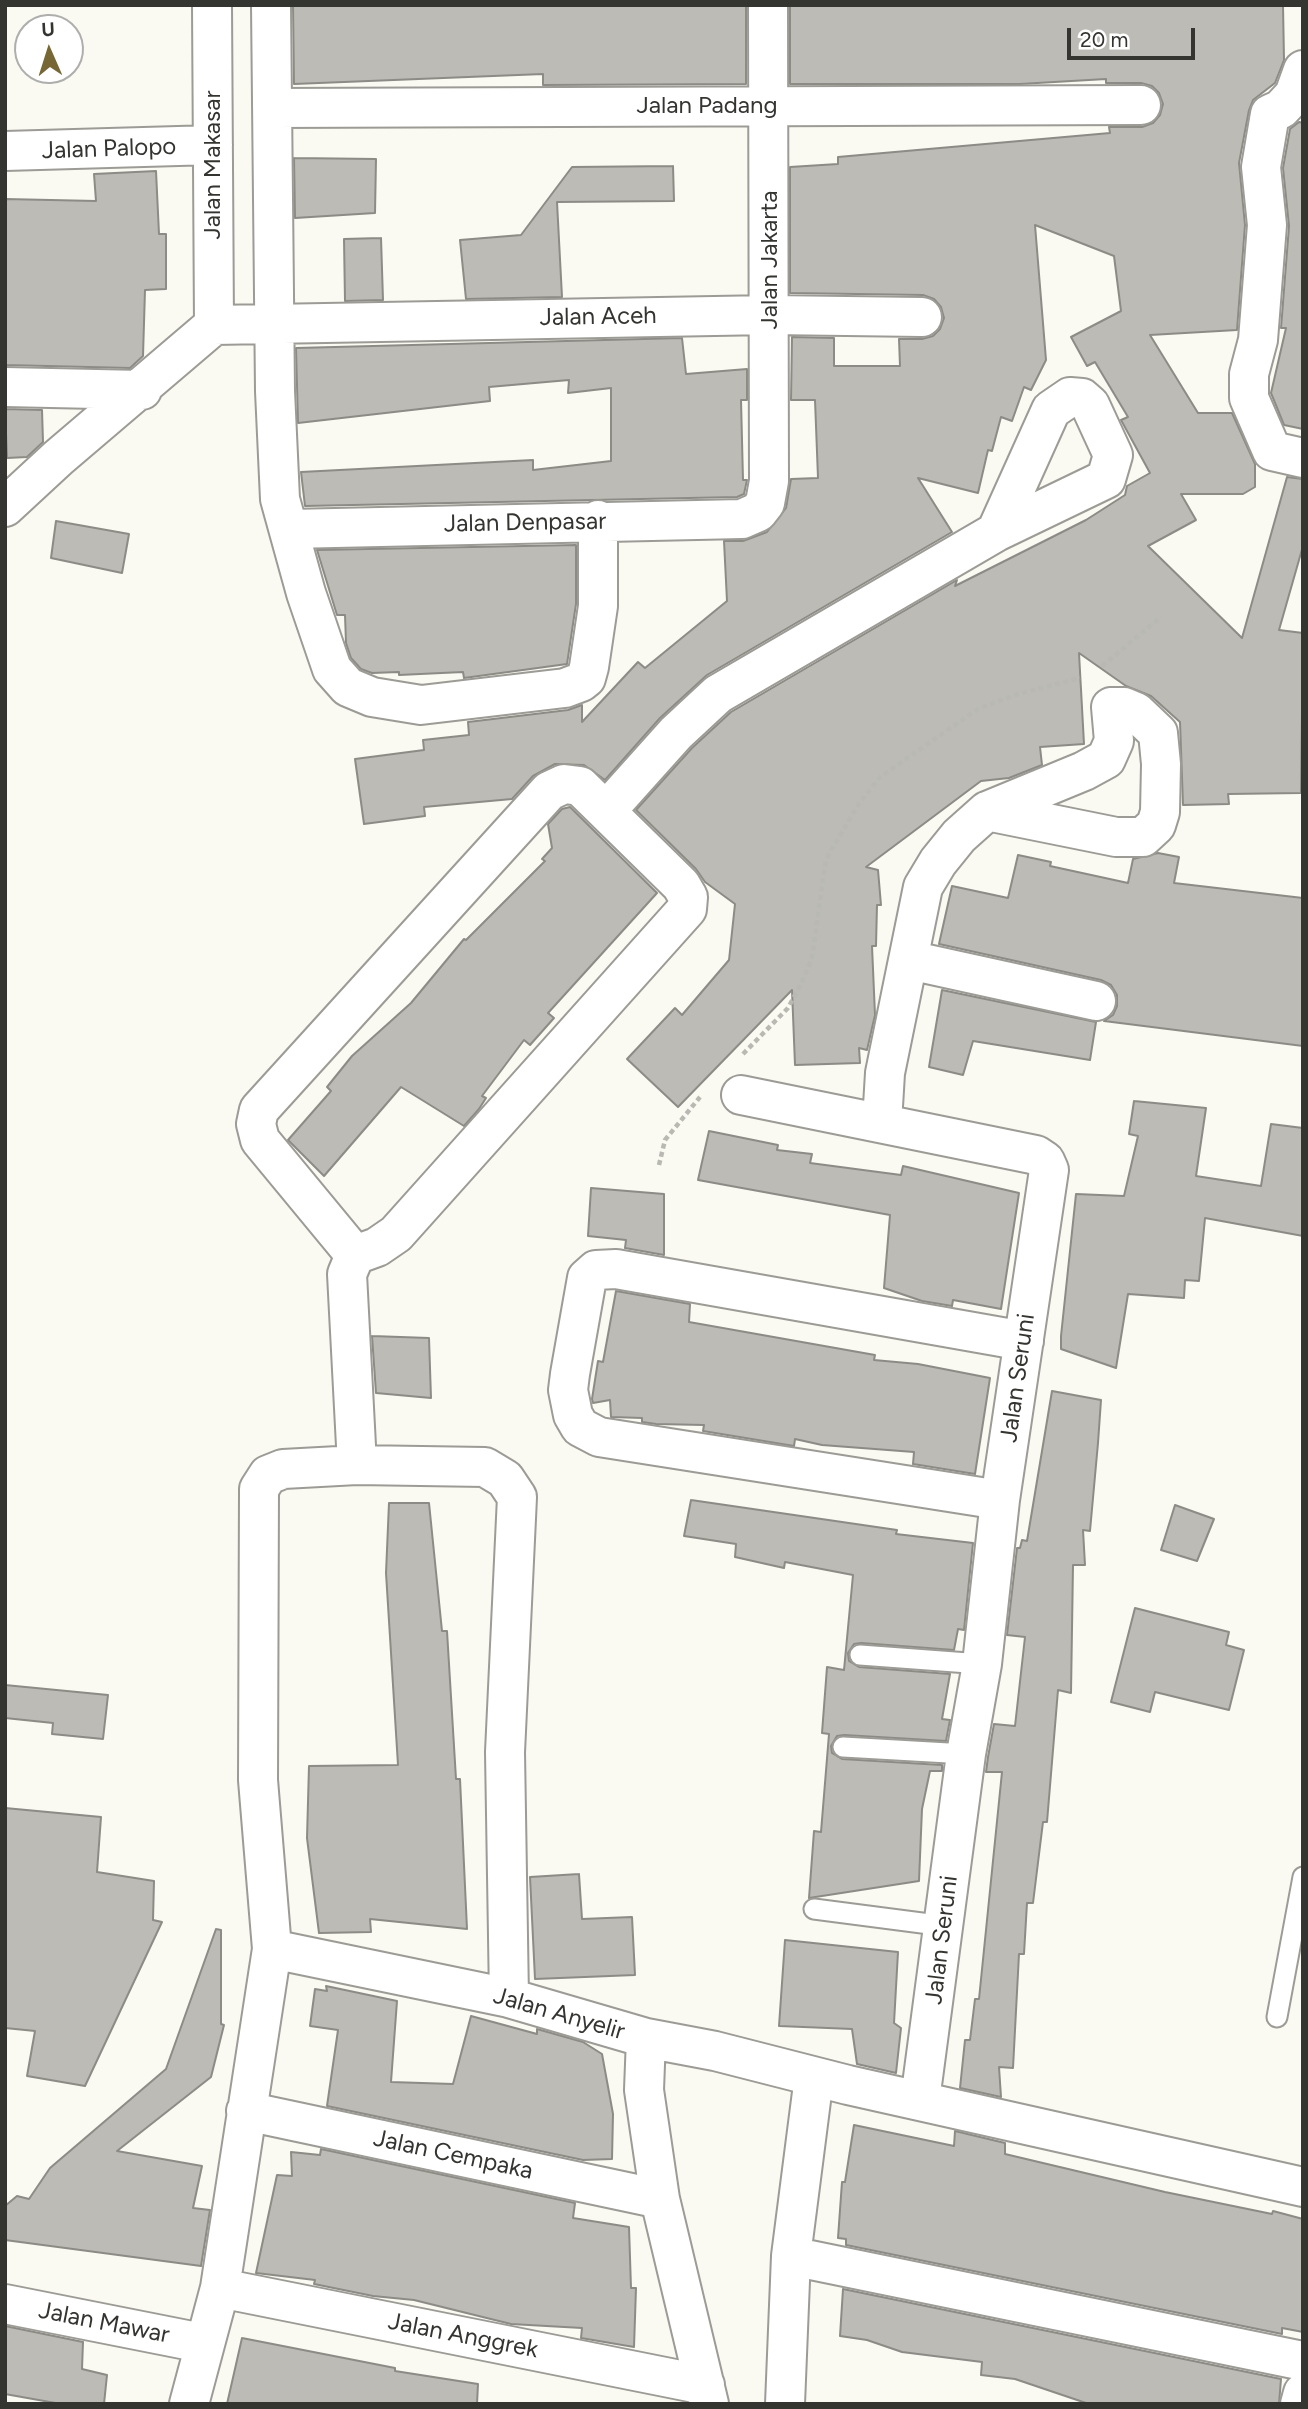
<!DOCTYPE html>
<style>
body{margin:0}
#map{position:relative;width:1308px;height:2409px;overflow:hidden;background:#faf9f2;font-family:Figtree,sans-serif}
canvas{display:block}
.frame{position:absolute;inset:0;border:7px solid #343431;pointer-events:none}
.north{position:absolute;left:14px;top:14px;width:70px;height:70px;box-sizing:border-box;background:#fff;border:2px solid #aeaead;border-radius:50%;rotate:357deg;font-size:19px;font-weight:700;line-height:28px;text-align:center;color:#343431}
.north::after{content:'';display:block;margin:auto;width:24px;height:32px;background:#766735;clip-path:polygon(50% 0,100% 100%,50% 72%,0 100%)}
.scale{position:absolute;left:1067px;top:28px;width:128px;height:32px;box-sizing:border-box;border:4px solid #343431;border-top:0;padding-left:9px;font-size:21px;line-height:24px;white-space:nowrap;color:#343431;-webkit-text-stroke:5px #fff;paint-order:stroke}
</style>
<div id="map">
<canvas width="1308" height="2409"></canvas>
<div class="frame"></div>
<div class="north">U</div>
<div class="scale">20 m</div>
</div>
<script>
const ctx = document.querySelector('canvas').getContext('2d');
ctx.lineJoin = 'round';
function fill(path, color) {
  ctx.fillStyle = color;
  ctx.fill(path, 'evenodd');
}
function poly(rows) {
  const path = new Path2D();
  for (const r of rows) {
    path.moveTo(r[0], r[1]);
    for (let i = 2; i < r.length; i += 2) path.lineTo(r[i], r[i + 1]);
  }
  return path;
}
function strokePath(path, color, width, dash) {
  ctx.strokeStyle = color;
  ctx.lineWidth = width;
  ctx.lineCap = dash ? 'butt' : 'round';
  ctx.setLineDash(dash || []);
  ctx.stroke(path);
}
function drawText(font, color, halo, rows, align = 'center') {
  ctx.font = font + ' Figtree,sans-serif';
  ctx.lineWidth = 5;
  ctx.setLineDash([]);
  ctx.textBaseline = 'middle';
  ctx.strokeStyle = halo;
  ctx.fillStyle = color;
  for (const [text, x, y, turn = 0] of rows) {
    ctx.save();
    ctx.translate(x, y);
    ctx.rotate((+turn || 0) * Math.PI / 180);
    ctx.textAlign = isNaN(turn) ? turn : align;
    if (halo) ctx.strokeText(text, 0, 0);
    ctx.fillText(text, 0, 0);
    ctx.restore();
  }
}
const building = poly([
 [293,5,746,5,746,84,543,85,543,74,294,84,293,5],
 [790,5,1283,5,1284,60,1275,83,1253,100,1249,110,1239,163,1245,225,1237,330,1150,335,1198,413,1232,413,1255,464,1255,487,1243,494,1181,494,1196,520,1148,546,1242,638,1287,477,1303,479,1303,546,1279,630,1303,633,1301,793,1228,794,1229,804,1183,805,1180,722,1151,696,1126,686,1079,653,1084,744,1040,747,1042,765,1009,778,981,781,866,867,878,870,881,905,877,905,876,946,872,946,875,1015,867,1050,859,1048,860,1063,795,1065,792,990,678,1107,627,1059,675,1008,682,1015,729,960,735,904,705,882,696,869,636,810,692,748,731,712,957,580,955,586,1086,520,1125,495,1127,486,1150,473,1121,420,1128,417,1095,362,1087,366,1071,337,1121,311,1114,256,1035,225,1046,360,1031,390,1024,387,1012,421,1001,417,992,451,988,450,978,493,918,478,952,532,707,675,660,718,605,780,584,765,555,764,533,776,512,799,424,807,425,816,364,824,355,759,424,750,423,740,469,735,468,722,568,710,582,705,582,722,638,662,645,668,727,601,724,541,743,541,767,532,786,508,791,479,818,478,815,400,791,400,792,337,834,338,834,366,900,366,899,339,922,339,933,336,940,329,944,318,941,307,934,299,923,295,790,293,790,167,838,164,838,157,1110,133,1109,127,1142,127,1153,123,1160,115,1163,104,1159,93,1152,86,1141,83,1106,83,1106,79,1020,84,790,84,790,5],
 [1299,122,1303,123,1303,429,1284,425,1271,393,1286,328,1281,328,1289,226,1283,168,1290,129,1299,122],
 [294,158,376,159,375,213,295,218,294,158],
 [673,166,674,201,557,202,562,297,466,299,460,240,521,235,572,167,673,166],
 [156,171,159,234,166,234,166,289,145,290,143,356,130,368,5,365,5,199,96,201,94,174,156,171],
 [381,238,383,300,345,301,344,239,381,238],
 [682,338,686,374,747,369,747,400,741,400,743,480,747,480,744,494,737,497,305,506,301,472,533,460,533,470,611,461,611,388,568,393,569,380,489,387,490,401,298,423,296,348,682,338],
 [5,409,42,410,43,442,27,457,7,458,5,409],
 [56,521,129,534,122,573,51,558,56,521],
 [576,545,576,604,567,664,464,678,463,672,399,675,399,672,372,673,361,669,351,658,346,643,345,615,337,615,317,550,576,545],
 [570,807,657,893,548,1013,554,1018,530,1045,524,1040,482,1096,486,1098,479,1109,464,1126,401,1087,324,1176,288,1140,331,1091,327,1087,352,1056,411,1003,464,939,466,940,545,861,542,859,552,848,548,824,562,809,570,807],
 [1158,853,1179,857,1174,883,1303,898,1303,1046,1104,1021,1113,1015,1117,1006,1117,995,1111,985,1101,980,939,944,952,886,1008,898,1018,855,1051,862,1050,866,1128,883,1133,859,1158,853],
 [942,990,1096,1022,1090,1060,973,1041,963,1075,929,1067,942,990],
 [1134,1101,1206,1108,1196,1176,1261,1186,1271,1124,1303,1128,1303,1236,1205,1218,1199,1281,1185,1280,1184,1298,1128,1294,1116,1368,1061,1349,1061,1336,1076,1194,1124,1196,1138,1136,1129,1134,1134,1101],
 [709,1131,778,1145,777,1150,812,1154,810,1163,901,1175,903,1166,1019,1193,1001,1309,953,1300,952,1306,922,1301,884,1288,890,1215,698,1180,709,1131],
 [591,1188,664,1194,664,1255,625,1248,626,1240,588,1236,591,1188],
 [616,1291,690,1304,689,1322,875,1355,874,1360,918,1364,990,1378,975,1474,913,1464,914,1452,822,1445,795,1439,794,1446,703,1431,704,1425,656,1424,642,1422,642,1418,611,1417,610,1400,593,1403,592,1399,598,1361,603,1362,616,1291],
 [372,1336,429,1338,431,1398,376,1393,372,1336],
 [1052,1391,1101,1400,1098,1443,1090,1531,1083,1530,1085,1565,1073,1565,1071,1693,1058,1690,1047,1822,1043,1822,1033,1903,1027,1903,1024,1954,1019,1954,1013,2068,999,2067,1001,2097,960,2088,965,2040,970,2040,975,1999,979,1999,1002,1772,986,1772,988,1757,994,1724,1015,1726,1025,1637,1007,1635,1017,1548,1020,1548,1022,1540,1027,1541,1052,1391],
 [691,1500,897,1530,896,1534,973,1543,964,1630,958,1629,954,1650,861,1643,854,1644,848,1653,849,1661,859,1667,950,1674,942,1719,950,1720,946,1741,844,1735,837,1736,831,1746,832,1753,842,1759,942,1765,942,1771,930,1771,922,1809,919,1881,809,1898,814,1831,821,1832,829,1734,822,1733,827,1667,844,1670,853,1575,785,1562,784,1568,735,1557,736,1544,684,1536,691,1500],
 [389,1503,429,1503,442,1631,447,1631,456,1779,460,1779,467,1929,370,1919,371,1932,319,1933,307,1838,309,1766,398,1765,386,1573,389,1503],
 [1175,1505,1214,1519,1197,1561,1161,1550,1175,1505],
 [1135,1608,1229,1632,1226,1645,1244,1650,1229,1710,1155,1692,1150,1712,1111,1702,1135,1608],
 [5,1685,108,1695,103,1739,52,1734,53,1723,5,1718,5,1685],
 [5,1808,101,1817,97,1872,154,1881,153,1920,162,1922,85,2086,27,2076,35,2031,5,2028,5,1808],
 [579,1874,582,1919,632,1917,635,1975,535,1979,530,1877,579,1874],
 [216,1929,221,1930,221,2024,224,2025,211,2077,117,2151,202,2166,193,2208,210,2210,201,2266,5,2240,5,2206,17,2196,29,2199,50,2168,166,2069,216,1929],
 [785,1940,898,1952,894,2023,901,2028,896,2073,857,2064,852,2029,779,2026,785,1940],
 [326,1986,397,2001,391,2082,453,2084,471,2016,537,2034,537,2029,583,2042,602,2054,613,2114,612,2159,583,2160,327,2106,338,2030,310,2026,315,1989,327,1991,326,1986],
 [854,2125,954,2146,955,2131,1005,2143,1005,2154,1165,2192,1272,2214,1273,2211,1303,2219,1303,2332,1282,2328,1282,2334,846,2245,846,2239,838,2238,842,2182,845,2182,854,2125],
 [321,2149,575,2203,573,2218,629,2227,631,2288,636,2288,634,2347,581,2338,582,2328,511,2324,414,2300,373,2296,314,2284,315,2280,256,2273,277,2175,292,2176,291,2152,320,2155,321,2149],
 [843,2289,1281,2379,1279,2404,1089,2404,1015,2379,981,2375,982,2362,902,2352,867,2340,840,2336,843,2289],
 [5,2326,83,2342,82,2369,107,2375,104,2404,61,2404,5,2394,5,2326],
 [242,2338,395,2368,395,2371,478,2384,477,2404,227,2404,242,2338]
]);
fill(building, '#bcbbb5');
strokePath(building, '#8c8b85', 2);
const lane = poly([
 [860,1655,982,1664],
 [843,1747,966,1754],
 [814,1909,945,1926],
 [1277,2017,1303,1877]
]);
const street = poly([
 [212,5,214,325],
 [271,5,275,391,280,499,306,593,332,669,348,687,372,697,421,705,565,688,581,682,586,678,589,667,598,606,598,520],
 [1303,70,1294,95,1281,109,1270,114,1261,167,1267,225,1258,340,1249,374,1249,398,1272,451,1303,458],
 [273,108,1141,105],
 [5,151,213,145],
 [5,387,142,390],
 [5,507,58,458,214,325,770,315,922,317],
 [290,529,742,519,758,512,765,503,769,481,768,5],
 [607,810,676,733,718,694,996,532,1106,479,1113,455,1090,405,1082,398,1070,397,1051,410,996,532],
 [909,960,1096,1001],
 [741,1095,1036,1155,1045,1161,1049,1170,1000,1500,982,1664,966,1754,920,2100],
 [882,1123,885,1073,923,887,938,862,959,836,987,811,1084,771,1106,759,1114,741,1111,707,1124,707,1136,712,1158,733,1161,764,1160,812,1156,825,1143,837,1116,837,987,811],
 [355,1255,377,1247,396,1234,687,909,688,897,681,885,580,786,564,784,549,791,259,1110,256,1124,260,1140,355,1255,347,1274,357,1465],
 [1000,1500,599,1437,580,1427,573,1415,568,1390,570,1374,587,1278,596,1270,616,1269,1024,1341],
 [272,1949,509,1998,646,2038,644,2090,660,2199,709,2404],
 [646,2038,715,2051,848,2085,1303,2187],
 [246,2111,660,2199],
 [791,2256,1303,2361],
 [220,2288,705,2385],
 [5,2304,202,2343],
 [189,2404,220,2288,272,1949,258,1780,259,1489,268,1475,283,1469,357,1465,485,1467,505,1479,517,1497,505,1752,509,1998],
 [785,2404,791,2256,814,2077],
 [1300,2404,1303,2393]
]);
strokePath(lane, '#9c9b95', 23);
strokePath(street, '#9c9b95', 42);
strokePath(poly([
 [1102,666,1161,617],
 [743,1054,788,1008,802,982,812,958,826,859,858,805,880,777,978,709,1015,695,1080,678],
 [659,1165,665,1140,700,1097]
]), '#b9b9b3', 4.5, [5, 3.5]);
strokePath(lane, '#fff', 19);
strokePath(street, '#fff', 38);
drawText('24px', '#343431', '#fff', [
 ["Jalan Padang",707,106],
 ["Jalan Palopo",109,149,-2],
 ["Jalan Makasar",213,165,-90],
 ["Jalan Jakarta",770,260,-90],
 ["Jalan Aceh",598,317,-1],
 ["Jalan Denpasar",525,523,-1],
 ["Jalan Seruni",1018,1378,-82],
 ["Jalan Seruni",942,1940,-83],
 ["Jalan Anyelir",559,2014,16],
 ["Jalan Cempaka",453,2155,12],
 ["Jalan Mawar",104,2323,11],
 ["Jalan Anggrek",463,2336,11]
]);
</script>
